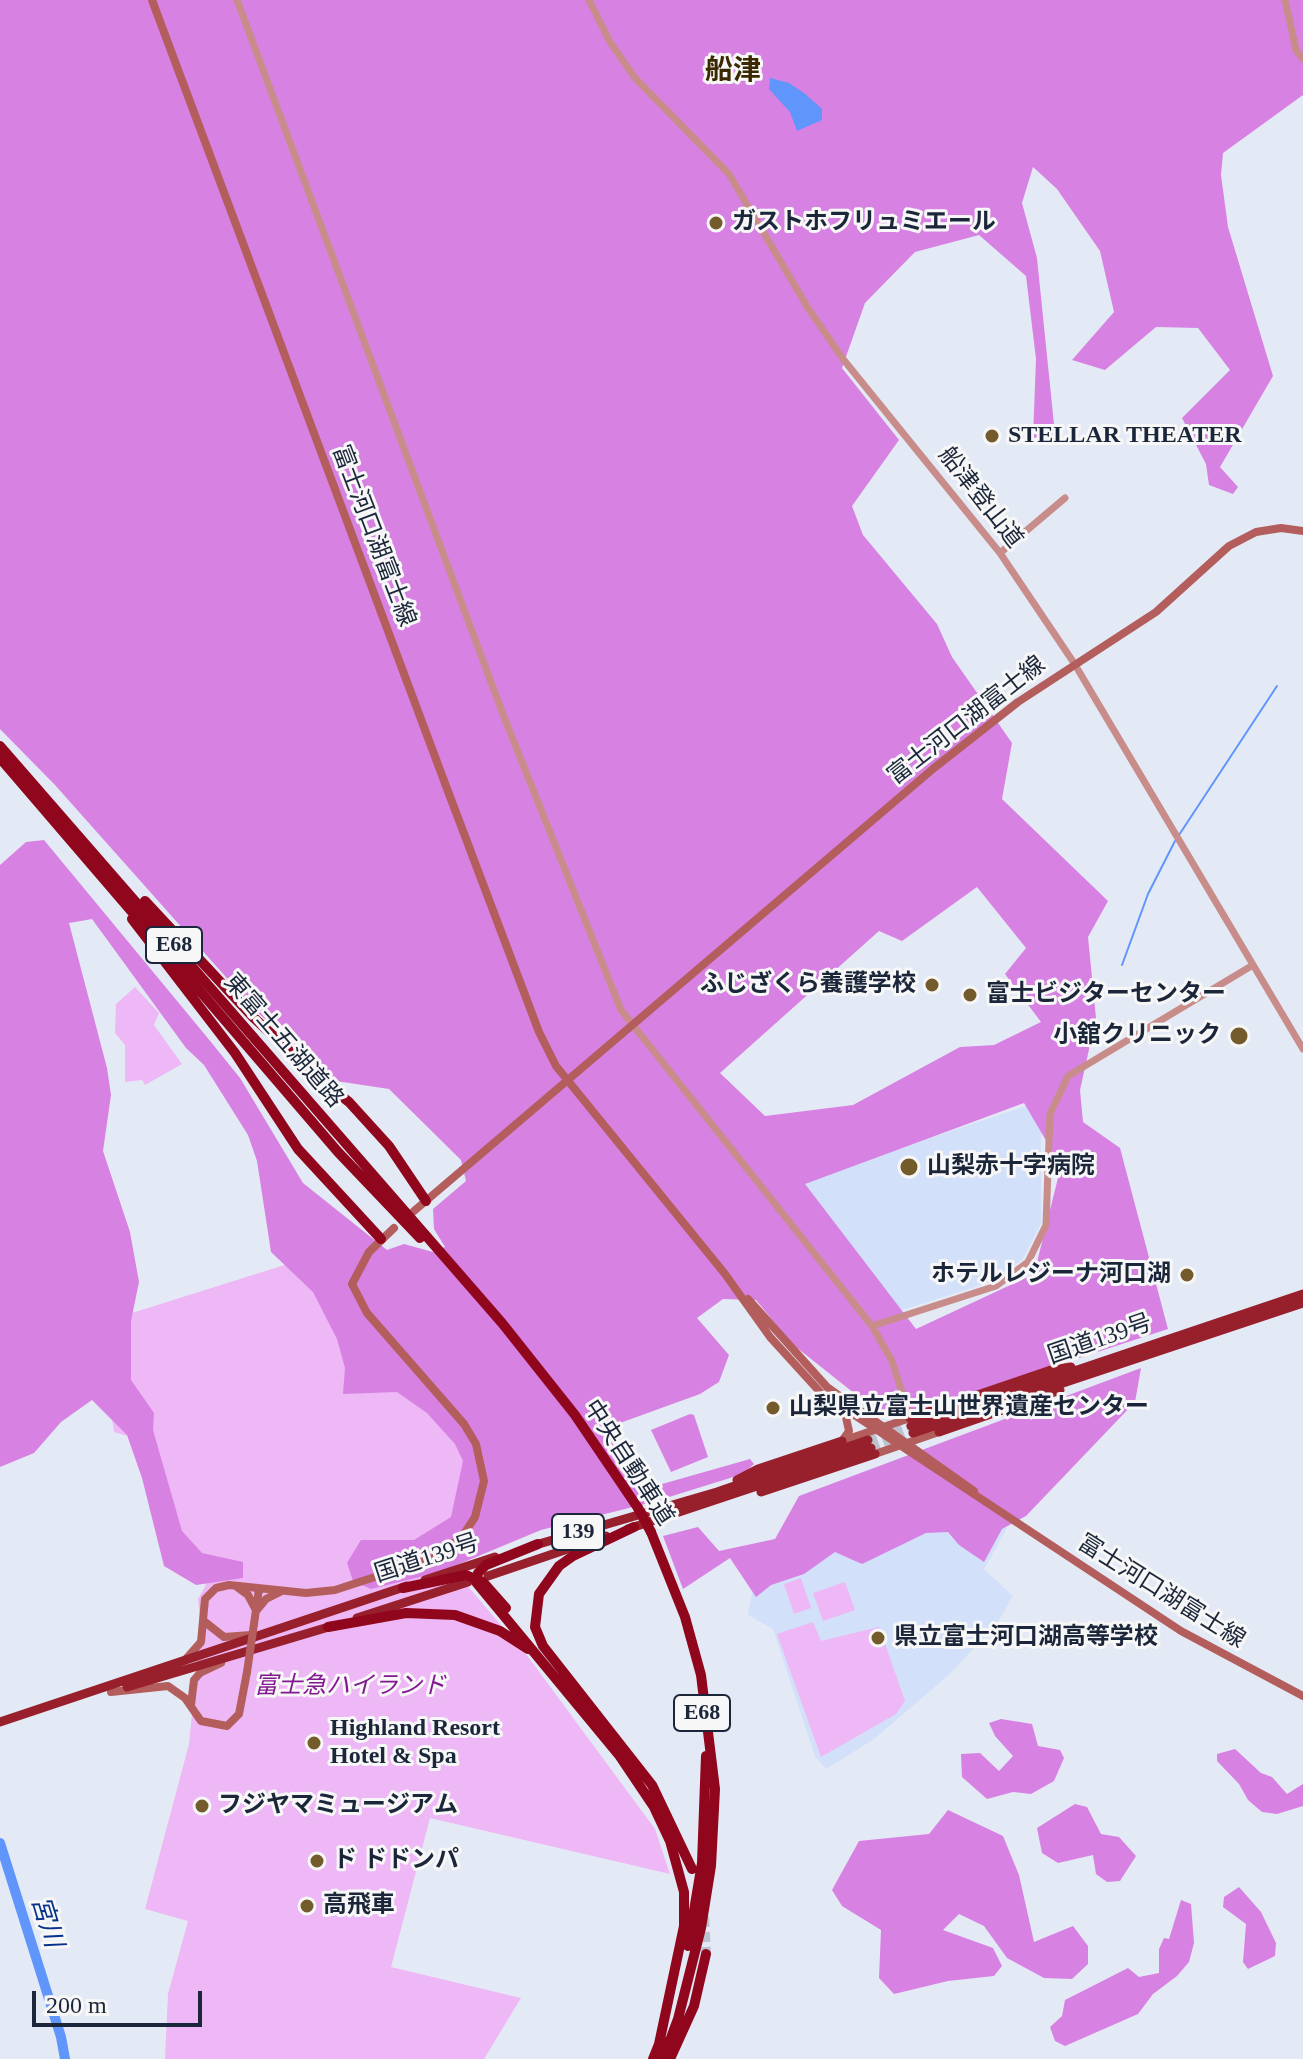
<!DOCTYPE html>
<meta charset="utf-8">
<style>
body{margin:0}
#map{position:relative;width:1303px;height:2059px;overflow:hidden;background:#e4eaf5;font-family:"Times New Roman",serif}
canvas{display:block}
.scale{position:absolute;left:32px;top:1991px;width:170px;height:36px;box-sizing:border-box;border:4px solid #1c263a;border-top:0;padding-left:10px;font-size:24px;line-height:28px;white-space:nowrap;color:#1c263a;-webkit-text-stroke:6px #f6f7f6;paint-order:stroke}
</style>
<div id="map">
<canvas width="1303" height="2059"></canvas>
<div class="scale">200 m</div>
</div>
<script>
const ctx = document.querySelector('canvas').getContext('2d');
ctx.lineJoin = 'round';
function fill(path, color) {
  ctx.fillStyle = color;
  ctx.fill(path, 'evenodd');
}
function poly(rows) {
  const path = new Path2D();
  for (const r of rows) {
    path.moveTo(r[0], r[1]);
    for (let i = 2; i < r.length; i += 2) path.lineTo(r[i], r[i + 1]);
  }
  return path;
}
function strokePath(path, color, width, dash) {
  ctx.strokeStyle = color;
  ctx.lineWidth = width;
  ctx.lineCap = dash ? 'butt' : 'round';
  ctx.setLineDash(dash || []);
  ctx.stroke(path);
}
function drawText(font, color, halo, rows, align = 'center') {
  ctx.font = font + ' "Times New Roman","Noto Sans JP",serif';
  ctx.lineWidth = 6;
  ctx.setLineDash([]);
  ctx.textBaseline = 'middle';
  ctx.strokeStyle = halo;
  ctx.fillStyle = color;
  for (const [text, x, y, turn = 0] of rows) {
    ctx.save();
    ctx.translate(x, y);
    ctx.rotate((+turn || 0) * Math.PI / 180);
    ctx.textAlign = isNaN(turn) ? turn : align;
    if (halo) ctx.strokeText(text, 0, 0);
    ctx.fillText(text, 0, 0);
    ctx.restore();
  }
}
fill(poly([
 [1050,1098,1041,1137,1041,1223,1023,1259,993,1281,880,1317,771,1191],
 [964,1498,1007,1528,984,1569,1013,1596,998,1622,951,1673,874,1739,826,1769,815,1756,773,1629,748,1615,754,1583]
]), '#d3e0f9');
fill(poly([
 [135,987,159,1013,154,1025,182,1064,145,1085,142,1080,125,1082,125,1045,115,1033,116,1004],
 [345,1246,479,1472,436,1549,529,1658,655,1829,670,1874,430,1818,391,1967,521,1998,484,2059,165,2059,168,1994,188,1921,145,1909,189,1744,201,1627,198,1599,206,1585,186,1548,159,1451,155,1444,114,1432,111,1411,116,1318],
 [801,1578,811,1608,794,1614,784,1584],
 [845,1582,855,1610,823,1621,813,1593],
 [813,1622,821,1641,879,1627,905,1701,896,1714,821,1757,777,1634]
]), '#eeb7f5');
fill(poly([
 [0,0,1303,0,1303,95,1223,153,1221,175,1228,227,1273,376,1220,467,1238,487,1233,494,1209,485,1206,464,1182,418,1230,370,1198,328,1156,327,1105,370,1072,360,1114,312,1100,251,1057,189,1033,167,1022,203,1037,258,1055,434,1033,438,1036,359,1026,276,979,235,915,252,865,303,842,368,899,440,852,506,863,535,937,624,952,657,1012,743,1002,799,1108,901,1088,937,1096,1018,1080,1090,1083,1122,1120,1148,1168,1329,895,1418,874,1409,791,1343,756,1300,723,1299,697,1318,729,1355,719,1382,700,1394,620,1423,613,1433,631,1482,641,1490,750,1459,754,1464,743,1474,653,1502,541,1530,440,1572,371,1589,353,1581,347,1563,361,1540,414,1540,451,1517,463,1461,455,1444,427,1413,397,1392,343,1394,345,1368,337,1339,313,1292,271,1252,257,1161,248,1135,204,1065,186,1048,92,919,69,923,107,1068,111,1095,103,1151,130,1232,139,1282,131,1321,131,1380,154,1413,153,1430,182,1531,202,1553,243,1562,243,1578,196,1585,164,1566,142,1478,127,1435,92,1400,61,1422,34,1453,0,1467,0,865,26,842,44,840,211,1042,240,1078,303,1183,387,1250,404,1244,433,1252,445,1247,434,1229,433,1209,466,1181,461,1160,389,1089,336,1081,257,1012,55,785,0,729],
 [977,887,1026,948,1005,974,1041,1022,994,1045,960,1047,853,1105,765,1116,720,1073,879,931,902,941],
 [1024,1103,1061,1166,1034,1274,916,1329,805,1184],
 [1141,1368,1135,1402,1026,1516,1002,1529,984,1562,959,1545,948,1532,926,1533,862,1564,835,1552,804,1574,771,1585,756,1597,730,1558,683,1589,663,1536,698,1527,719,1551,775,1539,799,1496],
 [690,1414,694,1415,708,1457,671,1472,651,1430],
 [1001,1719,1032,1724,1038,1746,1060,1750,1064,1758,1054,1781,1031,1794,1013,1792,987,1799,962,1777,961,1754,980,1753,999,1771,1013,1756,995,1736,989,1723],
 [1235,1749,1261,1773,1272,1777,1287,1794,1303,1784,1303,1806,1277,1814,1262,1812,1248,1800,1239,1784,1217,1761,1217,1754],
 [1075,1804,1087,1807,1101,1834,1119,1837,1136,1856,1120,1881,1107,1882,1096,1874,1093,1855,1058,1863,1042,1853,1037,1828],
 [948,1810,1003,1836,1019,1875,1034,1942,1073,1926,1088,1946,1088,1964,1072,1979,1044,1978,1007,1958,984,1926,959,1914,943,1930,993,1948,1002,1966,994,1976,948,1981,894,1994,879,1978,881,1930,842,1906,832,1890,859,1841,929,1834],
 [1239,1887,1261,1912,1276,1943,1275,1956,1248,1969,1243,1962,1246,1924,1223,1907,1224,1897],
 [1181,1900,1191,1904,1194,1943,1189,1962,1177,1976,1153,1994,1138,2014,1065,2046,1055,2041,1050,2027,1062,2016,1065,2000,1128,1968,1139,1977,1159,1973,1159,1949,1164,1938,1169,1939]
]), '#d781e3');
fill(poly([
 [770,78,789,83,804,93,822,109,822,120,797,131,790,112,769,89]
]), '#6095fc');
strokePath(poly([
 [1179,835,1277,686],
 [1122,965,1148,894,1175,841]
]), '#6095fc', 2);
strokePath(poly([
 [0,1843,61,2037,65,2059]
]), '#6095fc', 10);
strokePath(poly([
 [868,1440,911,1426],
 [871,1448,913,1433]
]), '#bcc3d0', 9, [9, 4.5]);
strokePath(poly([
 [704,1917,706,1954]
]), '#bcc3d0', 10, [10, 5]);
strokePath(poly([
 [237,0,504,717,621,1010,872,1326,892,1361,910,1418],
 [589,0,610,42,635,78,729,174,808,308,843,359,1000,553,1074,663,1303,1049],
 [1285,0,1296,50,1303,59],
 [1000,553,1065,498],
 [872,1326,996,1286,1028,1262,1046,1225,1050,1114,1068,1076,1253,965]
]), '#c88d8a', 7);
strokePath(poly([
 [152,0,446,786,539,1032,556,1066,725,1274,770,1337,821,1393,1181,1631,1303,1696],
 [414,1211,934,768,1018,702,1156,612,1229,546,1256,532,1281,528,1303,531],
 [748,1299,827,1387,974,1491],
 [842,1441,910,1418],
 [842,1441,849,1431,845,1413],
 [875,1454,939,1432],
 [237,1587,248,1595,256,1610],
 [257,1610,266,1599,280,1592],
 [205,1622,224,1637,251,1635],
 [254,1624,259,1589],
 [186,1659,201,1642,205,1599,216,1588,229,1585,306,1593,335,1590,433,1558,462,1537,475,1517,484,1481,476,1444,464,1424,367,1313,352,1284,369,1252,394,1228],
 [111,1692,168,1686,185,1698,201,1721,227,1726,239,1714,247,1672],
 [191,1705,194,1680,200,1673,221,1663]
]), '#b35e5c', 8);
strokePath(poly([
 [910,1418,1051,1370,1071,1367],
 [911,1426,1303,1294],
 [939,1432,1060,1390],
 [913,1433,1303,1303],
 [737,1480,758,1469,842,1441],
 [761,1492,875,1454],
 [628,1529,871,1448],
 [532,1546,717,1492,868,1440],
 [488,1576,606,1536],
 [425,1580,495,1557],
 [357,1618,468,1582],
 [127,1687,332,1626],
 [0,1722,407,1586]
]), '#98202c', 9);
strokePath(poly([
 [0,746,502,1323,575,1415,638,1508],
 [0,758,338,1152,420,1238],
 [145,901,253,1017,323,1082,349,1102,389,1146,426,1201],
 [132,919,235,1053,298,1149,381,1239],
 [634,1527,573,1556,559,1566,539,1594,535,1627,543,1646,652,1785,692,1869],
 [651,1532,685,1617,701,1675,715,1789,711,1866,701,1928,678,2019,663,2059],
 [538,1544,486,1565,478,1573,476,1582,619,1755,654,1807,670,1841,684,1892,684,1926,659,2044],
 [403,1588,466,1575,483,1582,506,1608],
 [328,1627,406,1613,455,1615,500,1631,528,1649],
 [688,1946,702,1863,706,1756],
 [653,2059,661,2039],
 [670,2059,694,2006,706,1954]
]), '#90071d', 10);
strokePath(poly([
 [247,1672,254,1624]
]), '#b35e5c', 8);
strokePath(poly([
 [638,1508,651,1532]
]), '#90071d', 10);
for (const [x, y, r, color] of [
 [716,223,8,"#735b2c"],
 [992,436,8,"#735b2c"],
 [932,985,8,"#735b2c"],
 [970,995,8,"#735b2c"],
 [1239,1036,10,"#735b2c"],
 [909,1167,10,"#735b2c"],
 [1187,1275,8,"#735b2c"],
 [773,1408,8,"#735b2c"],
 [878,1638,8,"#735b2c"],
 [314,1743,8,"#735b2c"],
 [202,1806,8,"#735b2c"],
 [317,1861,8,"#735b2c"],
 [307,1906,8,"#735b2c"]
]) {
  const dot = new Path2D();
  dot.arc(x, y, r, 0, 2 * Math.PI);
  ctx.fillStyle = color;
  ctx.fill(dot);
  strokePath(dot, '#f6f7f6', 3);
}
for (const [x, y, w] of [
 [174,945,56],
 [578,1532,52],
 [702,1713,56]
]) {
  const box = new Path2D();
  box.roundRect(x - w / 2, y - 18, w, 36, 6);
  ctx.fillStyle = '#f6f7f6';
  ctx.fill(box);
  strokePath(box, '#1c263a', 2);
}
drawText('bold 22px', '#1c263a', null, [
 ["E68",174,945],
 ["139",578,1532],
 ["E68",702,1713]
]);
drawText('bold 24px', '#1c263a', '#f6f7f6', [
 ["ガストホフリュミエール",732,223],
 ["STELLAR THEATER",1008,436],
 ["ふじざくら養護学校",916,985,"right"],
 ["富士ビジターセンター",986,995],
 ["小舘クリニック",1221,1036,"right"],
 ["山梨赤十字病院",927,1167],
 ["ホテルレジーナ河口湖",1171,1275,"right"],
 ["山梨県立富士山世界遺産センター",789,1408],
 ["県立富士河口湖高等学校",894,1638],
 ["Highland Resort",330,1729],
 ["Hotel & Spa",330,1757],
 ["フジヤマミュージアム",218,1806],
 ["ド ドドンパ",333,1861],
 ["高飛車",323,1906]
], 'left');
drawText('24px', '#1c263a', '#f6f7f6', [
 ["船津登山道",980,498,52],
 ["富士河口湖富士線",373,536,69],
 ["富士河口湖富士線",967,721,-38],
 ["東富士五湖道路",283,1041,49],
 ["国道139号",1100,1340,-19],
 ["中央自動車道",628,1463,57],
 ["国道139号",427,1559,-18],
 ["富士河口湖富士線",1161,1592,32]
]);
drawText('italic 24px', '#821891', '#f6f7f6', [
 ["富士急ハイランド",350,1687]
]);
drawText('italic 26px', '#07328b', '#f6f7f6', [
 ["宮川",46,1922,73]
]);
drawText('bold 28px', '#3a2800', '#f6f7f6', [
 ["船津",733,72]
]);
</script>
